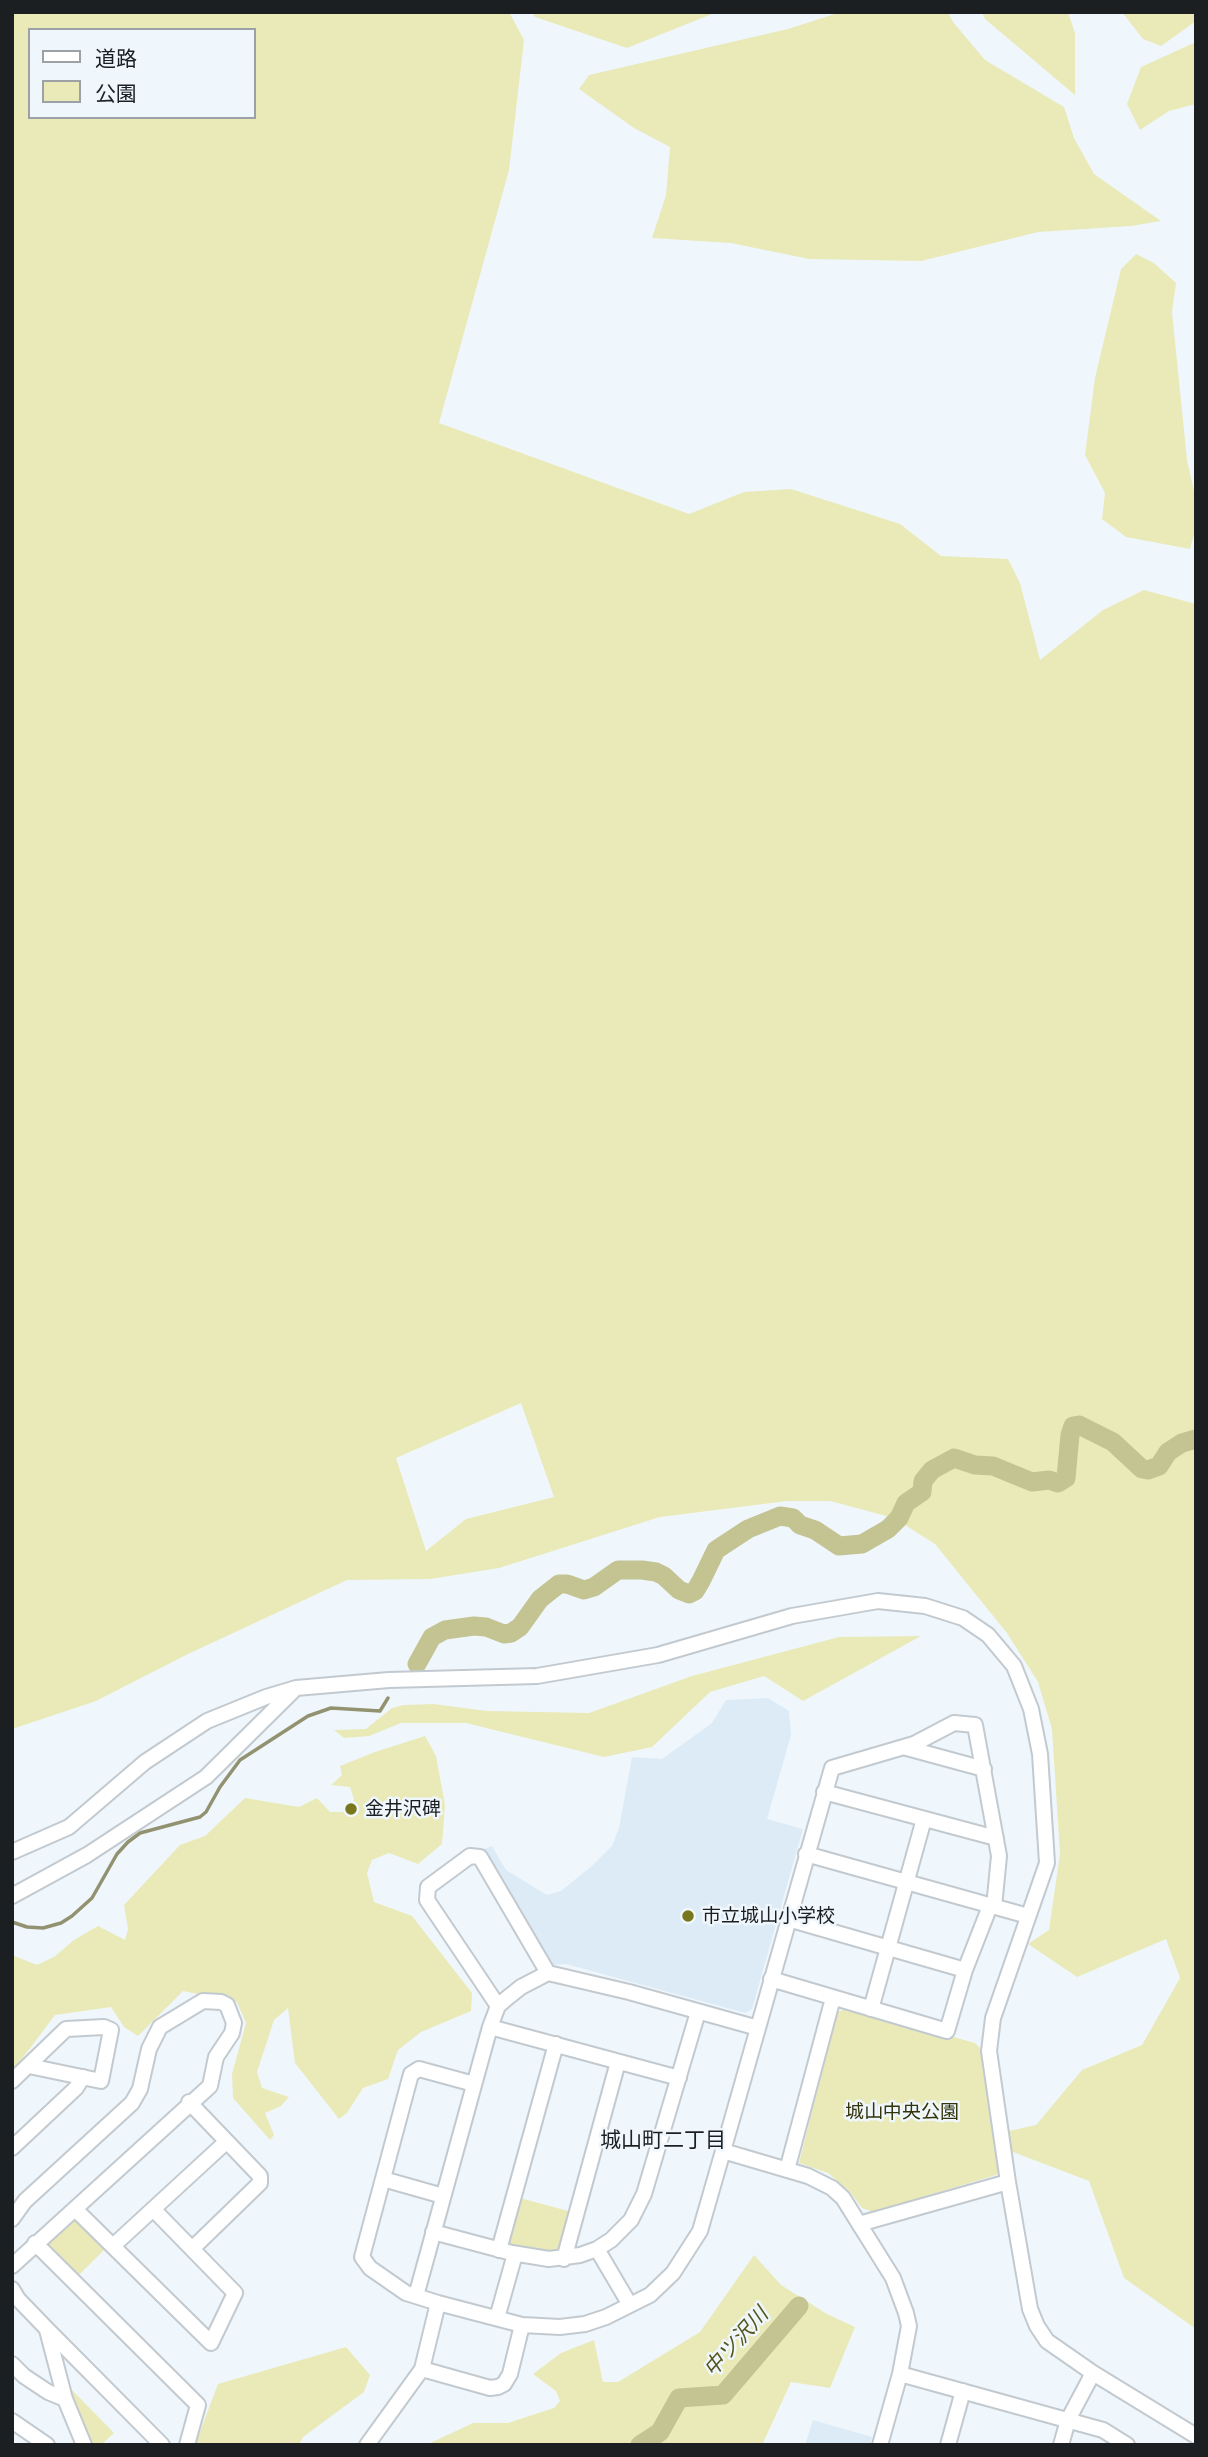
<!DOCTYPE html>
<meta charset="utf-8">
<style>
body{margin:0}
#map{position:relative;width:1208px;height:2457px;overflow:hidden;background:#eff7fd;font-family:"Golos Text","Noto Sans JP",sans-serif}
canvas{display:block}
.frame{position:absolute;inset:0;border:14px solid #1c1f21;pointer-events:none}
.legend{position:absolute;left:28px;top:28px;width:228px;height:91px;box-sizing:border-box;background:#eff7fd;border:2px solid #9ba1a5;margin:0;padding:9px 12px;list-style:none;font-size:21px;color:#1c1f21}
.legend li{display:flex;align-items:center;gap:14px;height:35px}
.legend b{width:35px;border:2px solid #9ba1a5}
</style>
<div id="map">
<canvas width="1208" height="2457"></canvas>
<div class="frame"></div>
<ul class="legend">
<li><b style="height:9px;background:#fff"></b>道路</li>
<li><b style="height:19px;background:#e9eab7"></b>公園</li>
</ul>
</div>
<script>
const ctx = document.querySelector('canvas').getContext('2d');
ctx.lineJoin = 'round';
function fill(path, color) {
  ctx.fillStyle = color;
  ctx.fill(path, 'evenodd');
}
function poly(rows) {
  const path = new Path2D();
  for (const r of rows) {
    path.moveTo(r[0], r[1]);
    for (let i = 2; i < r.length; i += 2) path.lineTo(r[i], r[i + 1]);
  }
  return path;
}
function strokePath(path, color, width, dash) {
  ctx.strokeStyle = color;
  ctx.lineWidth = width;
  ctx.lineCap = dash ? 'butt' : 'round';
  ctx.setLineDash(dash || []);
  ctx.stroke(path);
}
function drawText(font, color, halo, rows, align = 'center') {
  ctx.font = font + ' "Golos Text","Noto Sans JP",sans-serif';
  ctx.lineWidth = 5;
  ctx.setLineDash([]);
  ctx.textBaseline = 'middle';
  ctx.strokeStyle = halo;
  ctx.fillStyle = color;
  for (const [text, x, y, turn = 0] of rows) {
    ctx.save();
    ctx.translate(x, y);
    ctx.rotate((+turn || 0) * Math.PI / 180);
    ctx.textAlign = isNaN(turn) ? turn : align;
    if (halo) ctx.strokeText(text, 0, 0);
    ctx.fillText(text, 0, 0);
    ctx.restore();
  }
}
fill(poly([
 [768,1698,789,1711,791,1735,767,1819,803,1829,752,2009,745,2013,566,1964,554,1965,548,1962,482,1850,492,1846,506,1870,547,1895,561,1891,593,1865,612,1846,619,1828,632,1757,662,1759,712,1723,726,1700],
 [813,2420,872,2437,870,2445,805,2445]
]), '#dcebf6');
fill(poly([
 [12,12,509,12,524,40,509,170,439,423,689,514,744,492,791,489,900,524,941,556,1008,559,1020,583,1040,660,1103,610,1144,590,1196,604,1196,2329,1124,2278,1089,2181,1000,2147,1000,2133,1036,2125,1082,2070,1142,2045,1180,1978,1166,1939,1077,1977,1028,1944,1049,1930,1060,1854,1052,1729,1038,1682,1007,1633,935,1544,894,1518,830,1501,787,1501,660,1517,499,1568,430,1579,347,1580,188,1654,96,1701,12,1729],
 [30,30,254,30,254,117,30,117],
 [521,1403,554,1497,466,1519,426,1551,396,1458],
 [532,12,717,12,627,48,535,17],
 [841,12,948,12,953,22,985,60,1064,107,1074,138,1094,174,1161,221,1131,226,1038,232,921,261,809,259,731,243,652,238,666,195,670,147,634,128,579,89,589,75,788,29],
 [982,12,1068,12,1075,33,1075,95,985,19],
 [1122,12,1196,12,1196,21,1161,46,1143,39],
 [1196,42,1196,104,1169,111,1140,130,1127,104,1141,67],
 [1136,254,1154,263,1176,283,1172,312,1187,460,1196,500,1196,526,1190,549,1126,537,1102,519,1105,493,1085,455,1095,378,1121,269],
 [921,1636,803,1701,764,1676,710,1692,652,1747,604,1757,466,1723,401,1723,369,1736,344,1738,334,1730,366,1729,392,1708,404,1705,433,1704,487,1711,589,1713,692,1676,839,1637],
 [425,1736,436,1756,445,1805,442,1844,418,1864,389,1853,372,1860,367,1873,374,1902,412,1916,472,1993,471,2011,421,2032,398,2050,388,2079,363,2088,347,2113,339,2119,295,2063,288,2008,274,2020,257,2072,262,2088,289,2097,281,2106,265,2113,274,2135,270,2140,233,2098,232,2074,246,2023,237,2002,183,1991,138,2036,124,2027,111,2007,55,2015,12,2072,12,1955,37,1965,54,1957,74,1940,98,1926,125,1940,128,1929,124,1905,180,1845,205,1836,245,1798,299,1807,317,1798,330,1812,346,1812,354,1799,350,1787,331,1785,342,1775,340,1766,375,1752],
 [849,2008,975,2043,980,2048,1000,2171,996,2175,873,2212,862,2208,850,2192,828,2173,799,2163,837,2012],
 [520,2198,572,2212,562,2247,555,2253,524,2249,511,2246,507,2240],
 [73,2216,108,2246,76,2278,44,2248,44,2241],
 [754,2255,781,2285,827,2314,855,2327,830,2388,791,2382,762,2445,426,2445,473,2423,508,2423,554,2408,560,2401,556,2391,533,2374,561,2353,594,2340,603,2382,618,2382,700,2332],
 [346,2347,370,2375,364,2392,303,2437,299,2445,195,2445,218,2384],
 [69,2387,114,2433,101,2445,89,2445,75,2413]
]), '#e9eab7');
strokePath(poly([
 [12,1922,27,1927,43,1928,61,1923,72,1916,92,1898,117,1854,128,1842,140,1833,200,1817,206,1812,220,1787,240,1760,308,1716,331,1708,380,1711,388,1698]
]), '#929270', 3.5);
strokePath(poly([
 [417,1664,432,1637,445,1630,474,1626,486,1627,504,1634,511,1633,520,1627,540,1599,559,1584,567,1584,584,1590,594,1587,618,1570,642,1570,656,1572,664,1576,679,1590,689,1594,695,1591,701,1581,716,1550,748,1529,780,1516,793,1518,800,1525,815,1530,839,1546,862,1544,888,1529,899,1518,906,1503,922,1492,923,1481,932,1470,954,1458,975,1465,993,1466,1032,1482,1049,1480,1058,1483,1066,1478,1070,1435,1073,1426,1079,1425,1113,1442,1142,1469,1148,1470,1159,1466,1168,1452,1182,1443,1196,1439],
 [640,2445,660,2432,679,2398,723,2395,799,2306]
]), '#c4c492', 19);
const minor = poly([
 [903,1747,984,1769],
 [824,1792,996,1838],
 [12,1852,69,1827,145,1762,207,1721,266,1697,296,1688,389,1680,537,1676,658,1655,792,1616,878,1601,925,1606,963,1618,988,1635,1014,1666,1031,1709,1040,1754,1047,1863,993,2018,989,2051,1008,2182,1030,2309,1037,2326,1047,2341,1093,2373,1196,2436],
 [806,1854,1028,1916],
 [12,1896,87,1855,206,1777,295,1689],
 [788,1919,965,1970],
 [771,1979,947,2031,965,1970,990,1906],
 [498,2006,427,1900,428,1887,470,1856,480,1857,548,1973],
 [871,2009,924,1819],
 [490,2027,679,2078],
 [12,2081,66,2029,104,2027,111,2030,101,2081,29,2066],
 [474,2084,419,2069,411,2074,362,2257,370,2268,406,2293,438,2303,522,2325,560,2327,585,2324,606,2317,650,2295,673,2273,700,2231,723,2151],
 [189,2102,260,2176,260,2183,193,2248],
 [12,2148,76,2088,83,2077],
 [787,2170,833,1998],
 [383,2179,443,2196],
 [75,2209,211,2343,235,2293,153,2209],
 [12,2219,25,2201,132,2103,140,2089,149,2049,160,2027,203,2001,221,2002,227,2005,234,2023,232,2033,216,2057,210,2086,12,2266],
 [859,2224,1008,2182],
 [433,2232,512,2253,549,2259,580,2255,597,2249,611,2240,631,2220,644,2194,698,2012],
 [35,2243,198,2405,187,2445],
 [114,2245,226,2142],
 [597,2249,630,2305],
 [499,2250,556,2044],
 [564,2259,618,2062],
 [12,2289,18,2299,46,2328,162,2445],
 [416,2296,490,2027,498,2006,506,1999,521,1987,548,1973,629,1992,758,2028],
 [497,2318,515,2254],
 [47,2330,65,2399,84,2445],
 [12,2364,24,2376,48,2392,65,2399],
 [422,2369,490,2388,498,2387,504,2384,510,2374,522,2325],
 [900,2374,1103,2430,1127,2445],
 [12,2421,47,2445],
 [367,2445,422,2369,438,2303],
 [880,2445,900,2374,909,2326,906,2313,893,2278,843,2198,832,2188,808,2176,723,2151,832,1768,914,1744,954,1723,975,1725,999,1856,994,1907],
 [948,2445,963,2391],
 [1061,2445,1068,2420,1093,2373]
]);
strokePath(minor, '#c2cad0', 18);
strokePath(minor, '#fff', 14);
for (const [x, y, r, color] of [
 [351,1809,7,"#78771d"],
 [688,1916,7,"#78771d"]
]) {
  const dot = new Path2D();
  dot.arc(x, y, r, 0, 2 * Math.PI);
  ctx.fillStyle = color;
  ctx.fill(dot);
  strokePath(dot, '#eff7fd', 2.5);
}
drawText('19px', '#1c1f21', '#eff7fd', [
 ["金井沢碑",365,1809],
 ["市立城山小学校",702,1916]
], 'left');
drawText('19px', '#34340b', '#eff7fd', [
 ["城山中央公園",902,2112]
]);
drawText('21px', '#1c1f21', '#eff7fd', [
 ["城山町二丁目",663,2140]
]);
drawText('italic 21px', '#56551c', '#eff7fd', [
 ["中ツ沢川",736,2342,-48]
]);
</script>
